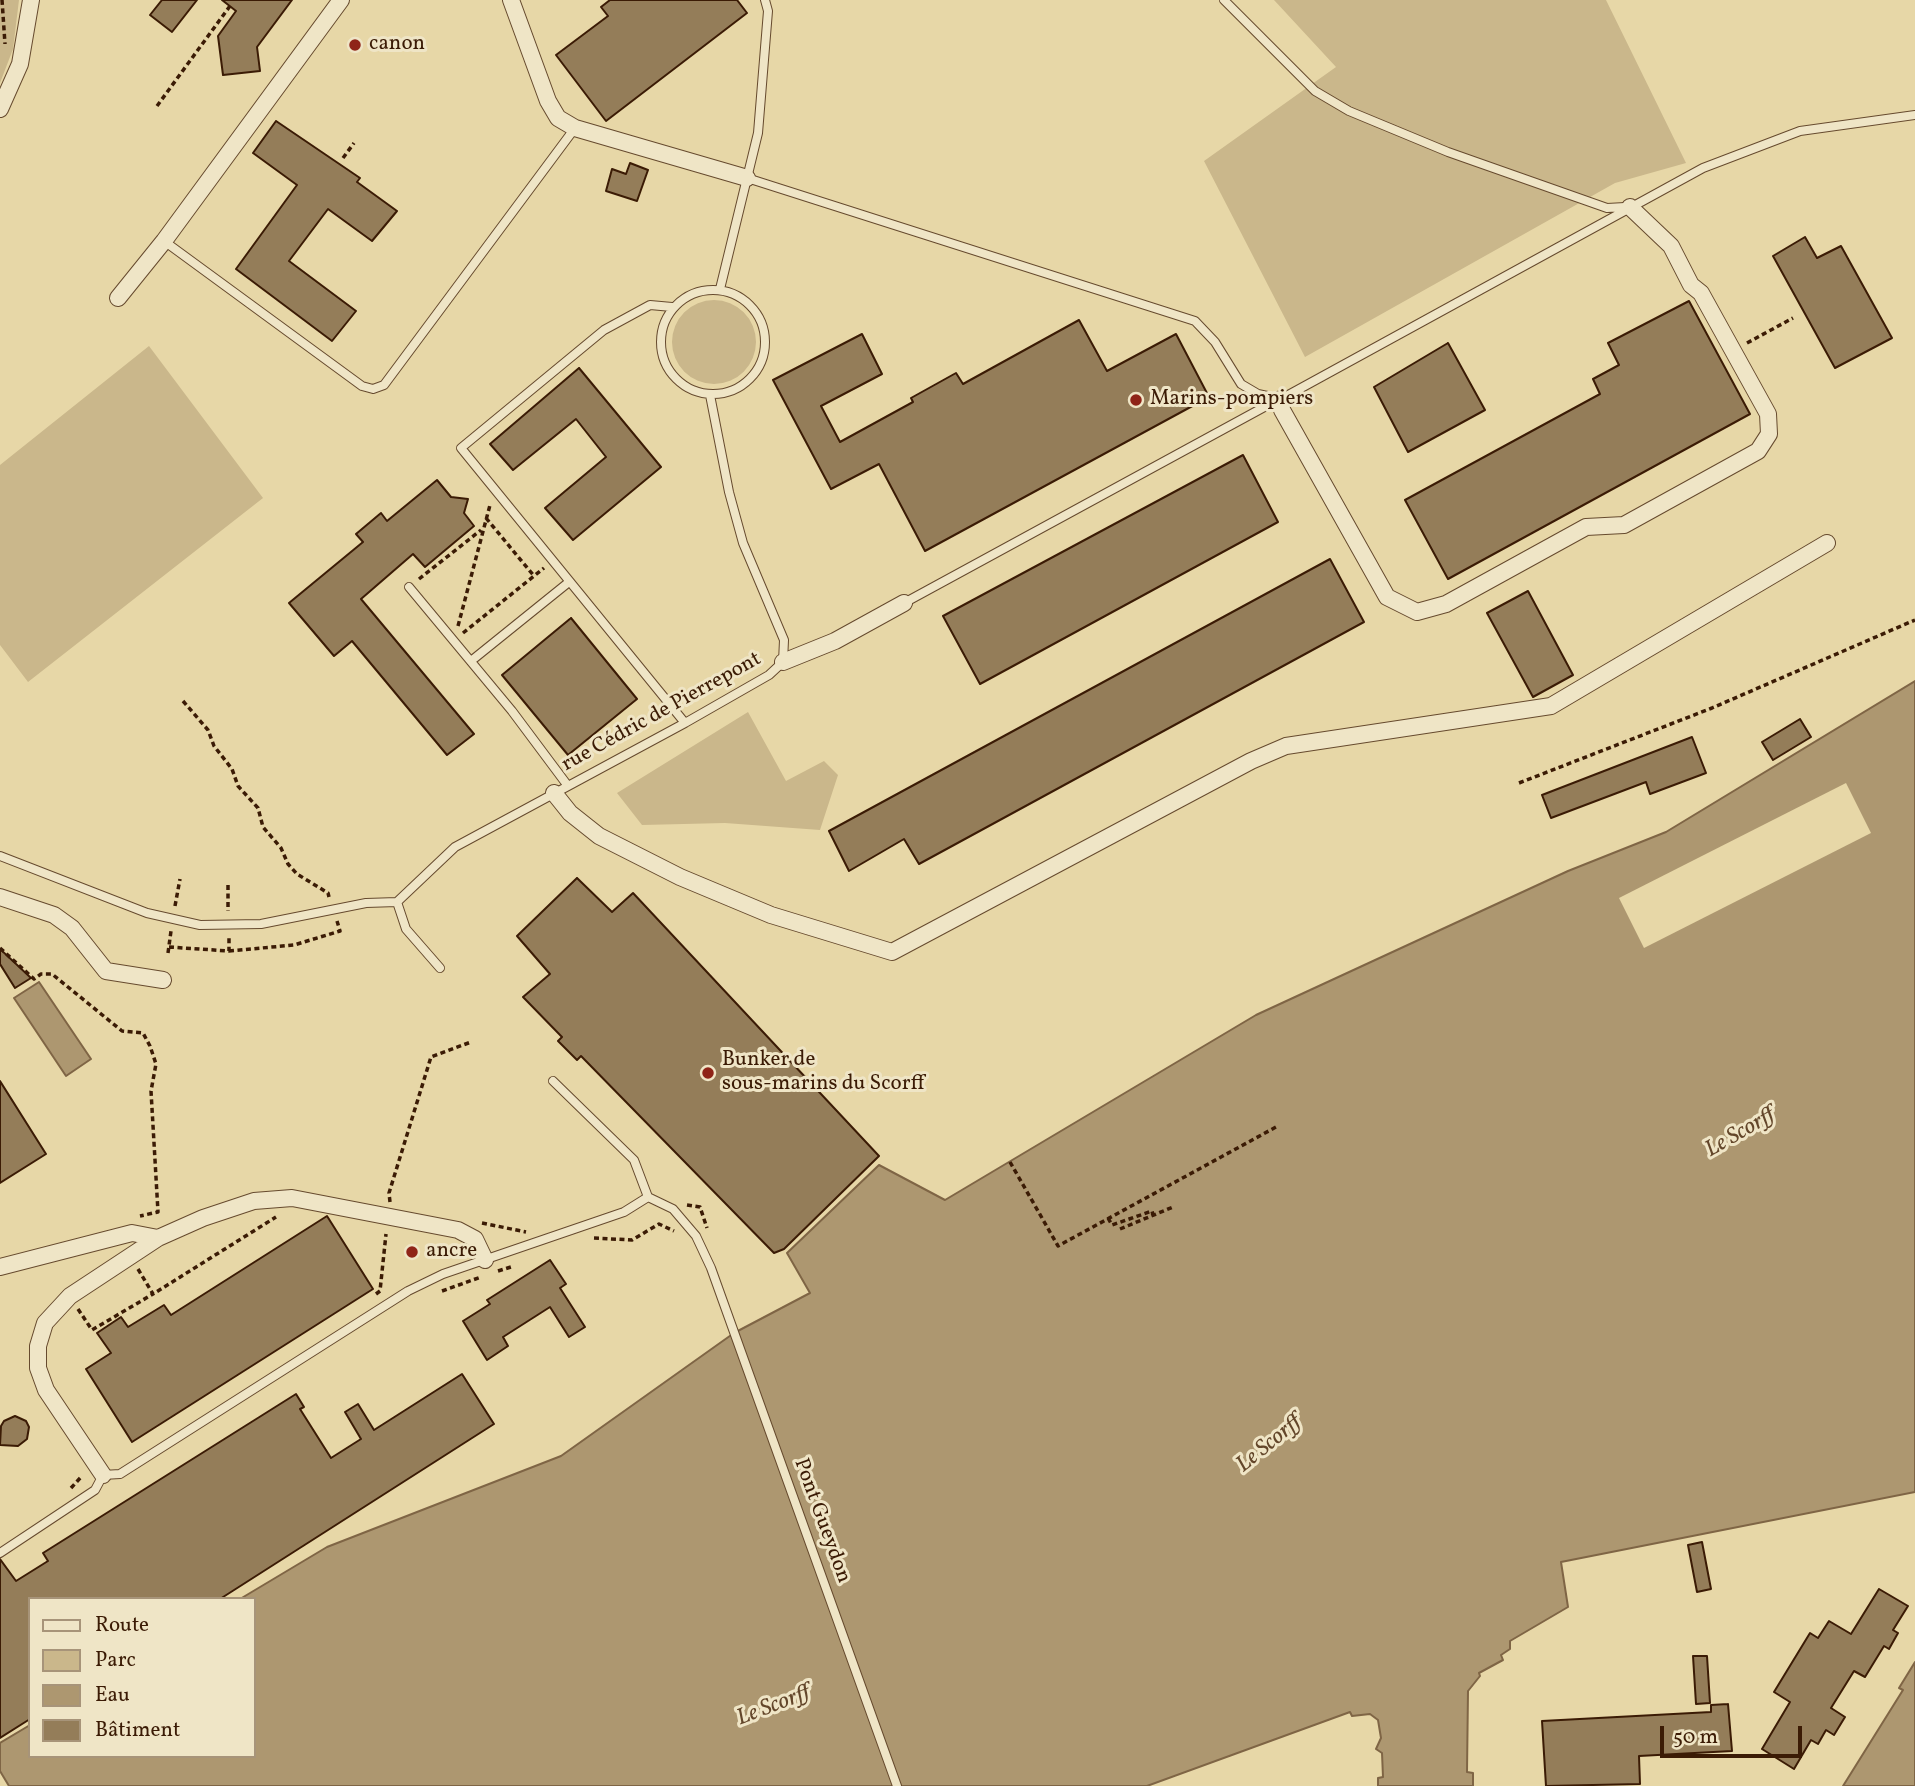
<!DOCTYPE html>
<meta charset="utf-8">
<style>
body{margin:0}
#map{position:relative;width:1915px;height:1786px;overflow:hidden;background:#e7d7a7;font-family:Vollkorn,serif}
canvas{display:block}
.legend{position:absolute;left:28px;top:1597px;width:228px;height:161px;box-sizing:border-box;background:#efe5c6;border:2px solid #a79479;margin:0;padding:9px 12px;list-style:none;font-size:21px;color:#3b1b05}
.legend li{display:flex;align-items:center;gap:14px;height:35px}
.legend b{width:35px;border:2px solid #a79479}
.scale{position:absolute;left:1660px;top:1726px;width:142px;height:32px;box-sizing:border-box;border:4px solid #3b1b05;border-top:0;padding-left:9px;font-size:21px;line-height:24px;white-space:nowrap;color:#3b1b05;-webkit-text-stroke:5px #efe5c6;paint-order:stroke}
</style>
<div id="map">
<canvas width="1915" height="1786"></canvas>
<ul class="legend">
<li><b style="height:9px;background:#efe5c6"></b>Route</li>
<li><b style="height:19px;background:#cab78b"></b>Parc</li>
<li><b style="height:19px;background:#ad9770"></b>Eau</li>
<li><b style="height:19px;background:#947d59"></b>Bâtiment</li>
</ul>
<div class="scale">50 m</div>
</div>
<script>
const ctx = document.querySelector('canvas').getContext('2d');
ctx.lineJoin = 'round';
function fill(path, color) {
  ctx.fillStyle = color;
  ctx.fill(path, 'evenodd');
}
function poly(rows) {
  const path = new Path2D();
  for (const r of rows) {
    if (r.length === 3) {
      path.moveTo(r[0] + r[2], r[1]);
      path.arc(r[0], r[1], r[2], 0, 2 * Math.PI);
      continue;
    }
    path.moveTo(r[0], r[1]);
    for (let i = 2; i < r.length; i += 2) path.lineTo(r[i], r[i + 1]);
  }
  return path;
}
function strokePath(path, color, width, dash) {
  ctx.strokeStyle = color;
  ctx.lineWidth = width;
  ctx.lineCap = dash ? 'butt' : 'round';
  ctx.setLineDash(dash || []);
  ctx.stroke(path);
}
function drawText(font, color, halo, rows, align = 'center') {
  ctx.font = font + ' Vollkorn,serif';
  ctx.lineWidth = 6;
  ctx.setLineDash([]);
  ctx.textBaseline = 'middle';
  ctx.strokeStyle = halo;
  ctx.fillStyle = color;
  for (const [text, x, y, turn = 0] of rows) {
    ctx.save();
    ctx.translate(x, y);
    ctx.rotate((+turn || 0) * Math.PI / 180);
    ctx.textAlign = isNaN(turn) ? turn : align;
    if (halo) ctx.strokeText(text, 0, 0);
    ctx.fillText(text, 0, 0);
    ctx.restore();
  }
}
fill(poly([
 [0,0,19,0,13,49,0,83],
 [1274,0,1606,0,1686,163,1615,183,1305,357,1204,161,1336,67],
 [714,342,42],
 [149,346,263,498,28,682,0,645,0,465],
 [748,712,786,781,824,761,838,775,820,830,725,823,642,825,617,793]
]), '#cab78b');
const water = poly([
 [1915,681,1915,1492,1561,1562,1568,1607,1510,1641,1510,1649,1501,1655,1503,1660,1479,1673,1480,1676,1468,1691,1467,1772,1473,1773,1473,1786,1378,1786,1378,1778,1383,1777,1382,1753,1376,1749,1381,1738,1378,1720,1370,1714,1352,1716,1350,1712,1147,1786,9,1786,0,1771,0,1743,30,1725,30,1756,254,1756,254,1599,240,1599,327,1547,561,1456,734,1333,810,1293,787,1253,879,1165,945,1200,1256,1015,1568,871,1666,832,1915,681],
 [39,982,91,1059,66,1076,14,998,39,982],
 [1915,1662,1915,1786,1843,1786,1903,1690,1899,1688,1915,1662]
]);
fill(water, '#ad9770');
strokePath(water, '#7f6545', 2);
fill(poly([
 [1846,783,1871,833,1644,948,1619,898]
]), '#e7d7a7');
const building = poly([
 [162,0,197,0,172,32,150,15,162,0],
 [222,0,292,0,257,47,260,71,223,75,218,36,236,11,222,0],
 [610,0,737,0,747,13,606,121,556,55,608,16,601,7,610,0],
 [276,121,360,178,357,182,397,211,372,241,328,209,289,261,356,311,332,341,236,269,297,185,253,153,276,121],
 [630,163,648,170,637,201,606,191,612,169,626,174,630,163],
 [1805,237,1817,258,1841,246,1892,338,1835,368,1773,256,1805,237],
 [1689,301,1750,414,1448,579,1405,500,1600,394,1593,379,1619,365,1608,343,1689,301],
 [1079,320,1107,371,1176,334,1209,397,925,551,879,464,831,489,773,380,862,334,882,374,821,406,840,442,913,402,911,398,956,373,963,384,1079,320],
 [1448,343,1485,410,1408,452,1374,387,1448,343],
 [579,368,661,467,573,540,545,508,606,457,576,419,513,470,490,444,579,368],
 [1243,455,1278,522,980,684,943,616,1243,455],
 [437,480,451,497,468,499,464,513,474,526,425,567,413,554,361,599,474,734,447,755,352,641,334,656,289,603,363,542,356,534,381,513,387,521,437,480],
 [1330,559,1364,622,919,864,904,839,849,871,829,831,1330,559],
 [1528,591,1573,675,1533,697,1487,613,1528,591],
 [571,618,637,699,568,755,502,675,571,618],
 [1800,719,1811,737,1773,760,1762,742,1800,719],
 [1692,737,1706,773,1650,794,1646,782,1551,818,1542,795,1692,737],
 [577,878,612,912,633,893,879,1156,784,1249,774,1253,581,1056,577,1060,558,1041,562,1037,523,997,550,974,517,936,577,878],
 [0,949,31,978,15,988,0,964,0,949],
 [0,1081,46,1154,0,1183,0,1081],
 [327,1216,373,1289,132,1442,86,1369,111,1353,97,1333,121,1317,128,1327,164,1305,171,1315,327,1216],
 [550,1260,566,1284,560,1288,585,1327,569,1337,550,1307,503,1337,508,1346,487,1360,463,1321,490,1304,487,1300,550,1260],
 [462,1374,494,1424,220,1599,30,1599,30,1719,0,1738,0,1559,16,1581,48,1561,43,1553,296,1394,304,1407,300,1409,331,1458,361,1439,345,1412,358,1404,374,1430,462,1374],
 [15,1416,26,1421,29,1427,27,1439,18,1446,0,1445,1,1426,4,1421,15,1416],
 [1702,1542,1711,1589,1697,1592,1688,1545,1702,1542],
 [1879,1589,1908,1606,1893,1630,1898,1633,1889,1649,1884,1646,1865,1677,1854,1671,1831,1708,1845,1717,1834,1735,1826,1730,1818,1744,1811,1740,1794,1769,1762,1749,1790,1702,1774,1692,1810,1633,1818,1638,1829,1621,1851,1634,1879,1589],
 [1693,1656,1707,1656,1710,1703,1696,1704,1693,1656],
 [1728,1704,1732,1751,1639,1756,1640,1784,1546,1786,1542,1721,1711,1712,1711,1705,1728,1704]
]);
fill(building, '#947d59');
strokePath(building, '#3b1b05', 2);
const lane = poly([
 [1224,0,1315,91,1349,111,1448,152,1607,208,1625,207],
 [747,178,1195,321,1215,342,1241,384,1258,394,1281,399,1703,168,1800,131,1915,115],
 [164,241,362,386,373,389,384,385,575,128],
 [720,289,758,133,768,11,765,0],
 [713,342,52],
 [672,307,650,305,604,330,461,448,685,723],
 [409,587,512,711,568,786],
 [904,603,1279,399],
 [471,661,569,582],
 [0,856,147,913,200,925,261,924,366,903,397,902],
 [397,902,455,847,685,723,769,675,783,662,784,640,743,543,729,492,710,395],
 [397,902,406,929,440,968],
 [553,1081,634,1160,648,1197,673,1209,696,1236,711,1268,897,1786],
 [0,1553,95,1490,103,1475,120,1474,408,1291,443,1274,624,1212,648,1197]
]);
const street = poly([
 [511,0,548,101,558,118,575,128,747,178],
 [0,109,20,64,31,0],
 [118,298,164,241,341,0],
 [1281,399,1282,410,1387,597,1417,612,1446,604,1586,527,1624,525,1758,451,1769,434,1768,414,1701,293,1691,285,1671,246,1630,207],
 [783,662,835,641,904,603],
 [554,793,570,813,599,836,680,877,771,915,892,952,1251,761,1286,746,1551,706,1827,543],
 [0,897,54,915,72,928,106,971,163,980],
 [0,1267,132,1233,158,1238],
 [103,1475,46,1390,38,1368,38,1346,45,1323,70,1296,158,1238,203,1218,254,1201,292,1198,458,1230,475,1239,485,1260]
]);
strokePath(lane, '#664a2e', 10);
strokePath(street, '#664a2e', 18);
strokePath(poly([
 [2,0,5,44],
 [157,106,230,6],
 [343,158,354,143],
 [1747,343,1793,318],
 [486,518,534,576],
 [419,579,481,530],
 [458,626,490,505],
 [463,633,544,568],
 [183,701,208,730,214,746,232,769,238,786,258,808,263,827,281,848,288,864,297,874,328,893,329,897],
 [1519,783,1712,708,1915,620],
 [228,885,228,911],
 [175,906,180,879],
 [169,947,229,951,229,937],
 [0,948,34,979,41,974,52,974,122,1031,143,1033,150,1046,156,1064,151,1091,158,1212,140,1216],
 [229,951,294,945,340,931,337,921],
 [168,953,171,931],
 [1010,1162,1058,1246,1276,1127],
 [390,1202,389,1193,431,1057,471,1042],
 [687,1205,700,1207,707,1228],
 [1108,1218,1112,1225,1152,1211,1153,1215],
 [482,1223,526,1232],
 [1120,1229,1173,1207],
 [594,1238,632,1240,659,1224,674,1231],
 [138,1269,153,1294,276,1217],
 [498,1271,514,1266],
 [442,1291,481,1277],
 [376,1294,380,1291,386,1234],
 [78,1309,92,1330,153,1294],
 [71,1488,82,1476]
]), '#3b1b05', 3.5, [5, 3.5]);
strokePath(lane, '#efe5c6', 8);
strokePath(street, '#efe5c6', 16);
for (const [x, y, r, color] of [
 [355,45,7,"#8f2418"],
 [1136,400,7,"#8f2418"],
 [708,1073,7,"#8f2418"],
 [412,1252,7,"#8f2418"]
]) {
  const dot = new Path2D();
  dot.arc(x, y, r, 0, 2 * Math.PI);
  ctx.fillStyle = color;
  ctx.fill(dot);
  strokePath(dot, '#efe5c6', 2.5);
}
drawText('21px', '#3b1b05', '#efe5c6', [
 ["canon",369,45],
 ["Marins-pompiers",1150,400],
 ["Bunker de",722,1061],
 ["sous-marins du Scorff",722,1085],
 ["ancre",426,1252]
], 'left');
drawText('21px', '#3b1b05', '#efe5c6', [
 ["rue Cédric de Pierrepont",662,713,-29],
 ["Pont Gueydon",821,1521,70]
]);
drawText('italic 23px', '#63462a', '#efe5c6', [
 ["Le Scorff",1741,1134,-30],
 ["Le Scorff",1270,1445,-39],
 ["Le Scorff",774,1707,-21]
]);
</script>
